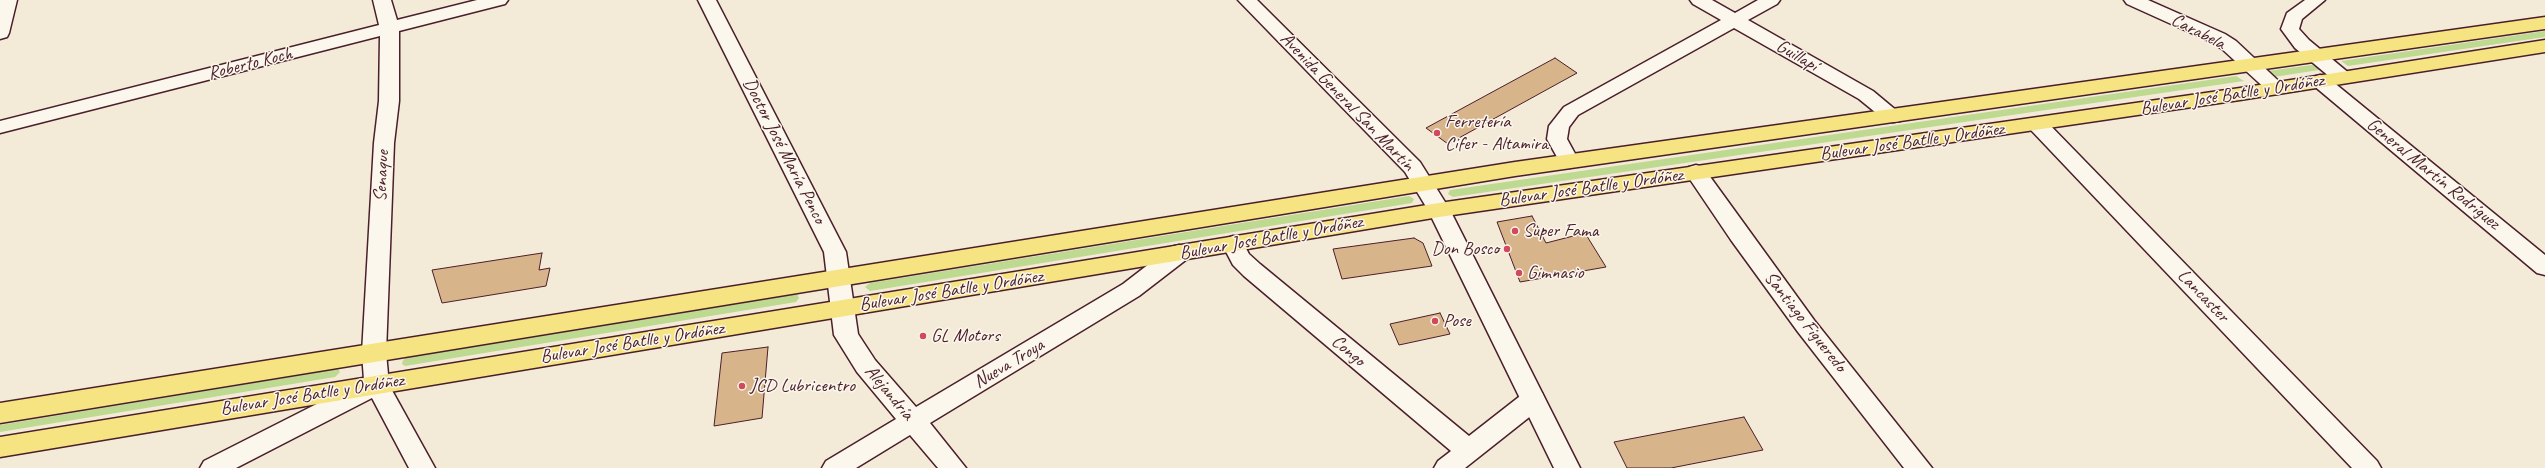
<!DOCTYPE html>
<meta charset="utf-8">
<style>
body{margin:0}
canvas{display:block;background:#f4ead8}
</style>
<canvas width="2545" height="468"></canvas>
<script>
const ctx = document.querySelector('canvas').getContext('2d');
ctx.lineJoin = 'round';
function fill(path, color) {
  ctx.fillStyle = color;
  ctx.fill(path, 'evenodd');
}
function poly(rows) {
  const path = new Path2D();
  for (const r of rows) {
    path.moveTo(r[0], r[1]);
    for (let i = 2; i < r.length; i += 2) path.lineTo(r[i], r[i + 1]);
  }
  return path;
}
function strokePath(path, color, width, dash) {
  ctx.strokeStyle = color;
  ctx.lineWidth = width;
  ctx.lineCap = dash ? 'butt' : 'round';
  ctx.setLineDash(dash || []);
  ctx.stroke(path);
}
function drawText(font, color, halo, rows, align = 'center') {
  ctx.font = font + ' Caveat,sans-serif';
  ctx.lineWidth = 3;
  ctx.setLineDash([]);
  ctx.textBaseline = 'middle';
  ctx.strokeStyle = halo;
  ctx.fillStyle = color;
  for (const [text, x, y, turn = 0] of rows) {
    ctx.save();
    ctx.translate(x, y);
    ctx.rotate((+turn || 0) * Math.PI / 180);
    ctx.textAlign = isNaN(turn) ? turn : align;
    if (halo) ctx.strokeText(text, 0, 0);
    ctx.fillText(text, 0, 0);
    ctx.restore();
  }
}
fill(poly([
 [2545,31,2545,37,2348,66,2341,61],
 [2312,65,2318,67,2319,70,2274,77,2268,71],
 [2236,76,2244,81,1453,197,1448,194,1450,190],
 [1409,196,1414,199,1412,203,870,291,865,287,870,283],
 [797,294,799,298,796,302,405,366,402,364,403,360,408,357],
 [338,369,340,372,335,377,0,432,0,425]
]), '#bed990');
const building = poly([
 [1555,58,1577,73,1448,144,1426,128,1555,58],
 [1532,216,1546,243,1585,233,1606,267,1520,282,1497,222,1532,216],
 [1414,238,1423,243,1432,266,1342,279,1333,249,1414,238],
 [542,253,539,270,550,268,546,286,442,303,432,270,542,253],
 [1440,313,1450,334,1399,345,1390,324,1440,313],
 [768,347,762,418,714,426,722,353,768,347],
 [1744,417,1763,450,1671,468,1627,468,1614,442,1744,417]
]);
fill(building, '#d8b48a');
strokePath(building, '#4a1f2b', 1);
const street = poly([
 [0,0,17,0,9,33,7,37,0,39,0,0],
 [373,0,391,0,397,20,477,0,508,0,505,4,399,31,399,101,394,143,386,353,389,385,435,468,409,468,372,398,236,468,200,468,204,461,364,380,362,353,374,143,379,101,380,36,0,133,0,121,379,25,373,0],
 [698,0,716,0,846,252,858,334,875,360,916,407,1123,284,1171,247,1179,245,1187,247,1190,253,1187,259,1139,296,930,423,966,468,938,468,910,435,856,468,822,468,826,461,896,419,857,372,834,335,824,252,698,0],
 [1690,0,1712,0,1735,13,1758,0,1780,0,1777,4,1748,20,1873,91,1903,116,1900,121,1893,122,1886,121,1859,99,1734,28,1578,115,1569,127,1567,139,1579,161,1576,166,1569,168,1562,166,1547,139,1549,126,1564,107,1721,20,1693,4,1690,0],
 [2124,0,2148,0,2225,34,2236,41,2286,88,2283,92,2276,94,2269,92,2222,49,2211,42,2127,4,2124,0],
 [2305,0,2325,0,2302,19,2299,29,2309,40,2350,74,2353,78,2350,82,2336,82,2295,48,2281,29,2287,13,2305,0],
 [2320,75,2327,77,2545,255,2545,275,2537,273,2313,85,2310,81,2313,77,2320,75],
 [2037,118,2044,119,2377,461,2381,468,2352,468,2030,129,2027,124,2030,119,2037,118],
 [1696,165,1703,167,1814,320,1932,468,1904,468,1798,332,1731,240,1685,172,1689,167,1696,165],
 [1233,236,1241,239,1249,254,1260,264,1469,436,1524,393,1533,390,1542,393,1545,400,1542,407,1465,468,1434,468,1438,461,1451,451,1244,276,1233,265,1222,244,1225,239,1233,236]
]);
const secondary = poly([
 [1238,0,1257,0,1420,162,1450,210,1580,468,1554,468,1428,210,1405,172,1238,0]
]);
const primary = poly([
 [2545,17,2545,29,1515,176,0,423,0,403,1515,162,2545,17],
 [2545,40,2545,52,2240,100,1439,217,0,457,0,437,1439,203,2240,88,2545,40]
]);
strokePath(street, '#4a1f2b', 3);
strokePath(secondary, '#4a1f2b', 3);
strokePath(primary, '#4a1f2b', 3);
fill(street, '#fbf7ec');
fill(secondary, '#fbf7ec');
fill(primary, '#f6e381');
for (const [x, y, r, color] of [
 [1437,133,4,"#d1495b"],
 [1515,231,4,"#d1495b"],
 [1507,249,4,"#d1495b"],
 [1519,273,4,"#d1495b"],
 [1435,321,4,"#d1495b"],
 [923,336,4,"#d1495b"],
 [742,386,4,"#d1495b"]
]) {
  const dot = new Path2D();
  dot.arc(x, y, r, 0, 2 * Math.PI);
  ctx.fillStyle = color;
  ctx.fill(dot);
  strokePath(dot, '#fbf7ec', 1.5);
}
drawText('19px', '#4a1f2b', '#fbf7ec', [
 ["Carabela",2198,32,27],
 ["Guillapí",1797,56,30],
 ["Roberto Koch",250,64,-14],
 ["Bulevar José Batlle y Ordóñez",2232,95,-9],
 ["Avenida General San Martín",1347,102,46],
 ["Bulevar José Batlle y Ordóñez",1912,142,-8],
 ["Doctor José María Penco",784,151,63],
 ["General Martín Rodríguez",2433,174,39],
 ["Senaque",382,176,-87],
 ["Bulevar José Batlle y Ordóñez",1591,188,-8],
 ["Bulevar José Batlle y Ordóñez",1271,238,-10],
 ["Bulevar José Batlle y Ordóñez",951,291,-9],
 ["Lancaster",2203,296,46],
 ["Santiago Figueredo",1805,322,52],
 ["Bulevar José Batlle y Ordóñez",632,343,-9],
 ["Congo",1348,351,40],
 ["Nueva Troya",1009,364,-31],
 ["Alejandría",889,393,50],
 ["Bulevar José Batlle y Ordóñez",312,395,-9]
]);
drawText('19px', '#4a1f2b', '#fbf7ec', [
 ["Ferretería",1445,122],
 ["Cifer - Altamira",1445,144],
 ["Super Fama",1523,231],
 ["Don Bosco",1499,249,"right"],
 ["Gimnasio",1527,273],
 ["Pose",1443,321],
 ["GL Motors",931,336],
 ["JCD Lubricentro",750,386]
], 'left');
</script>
